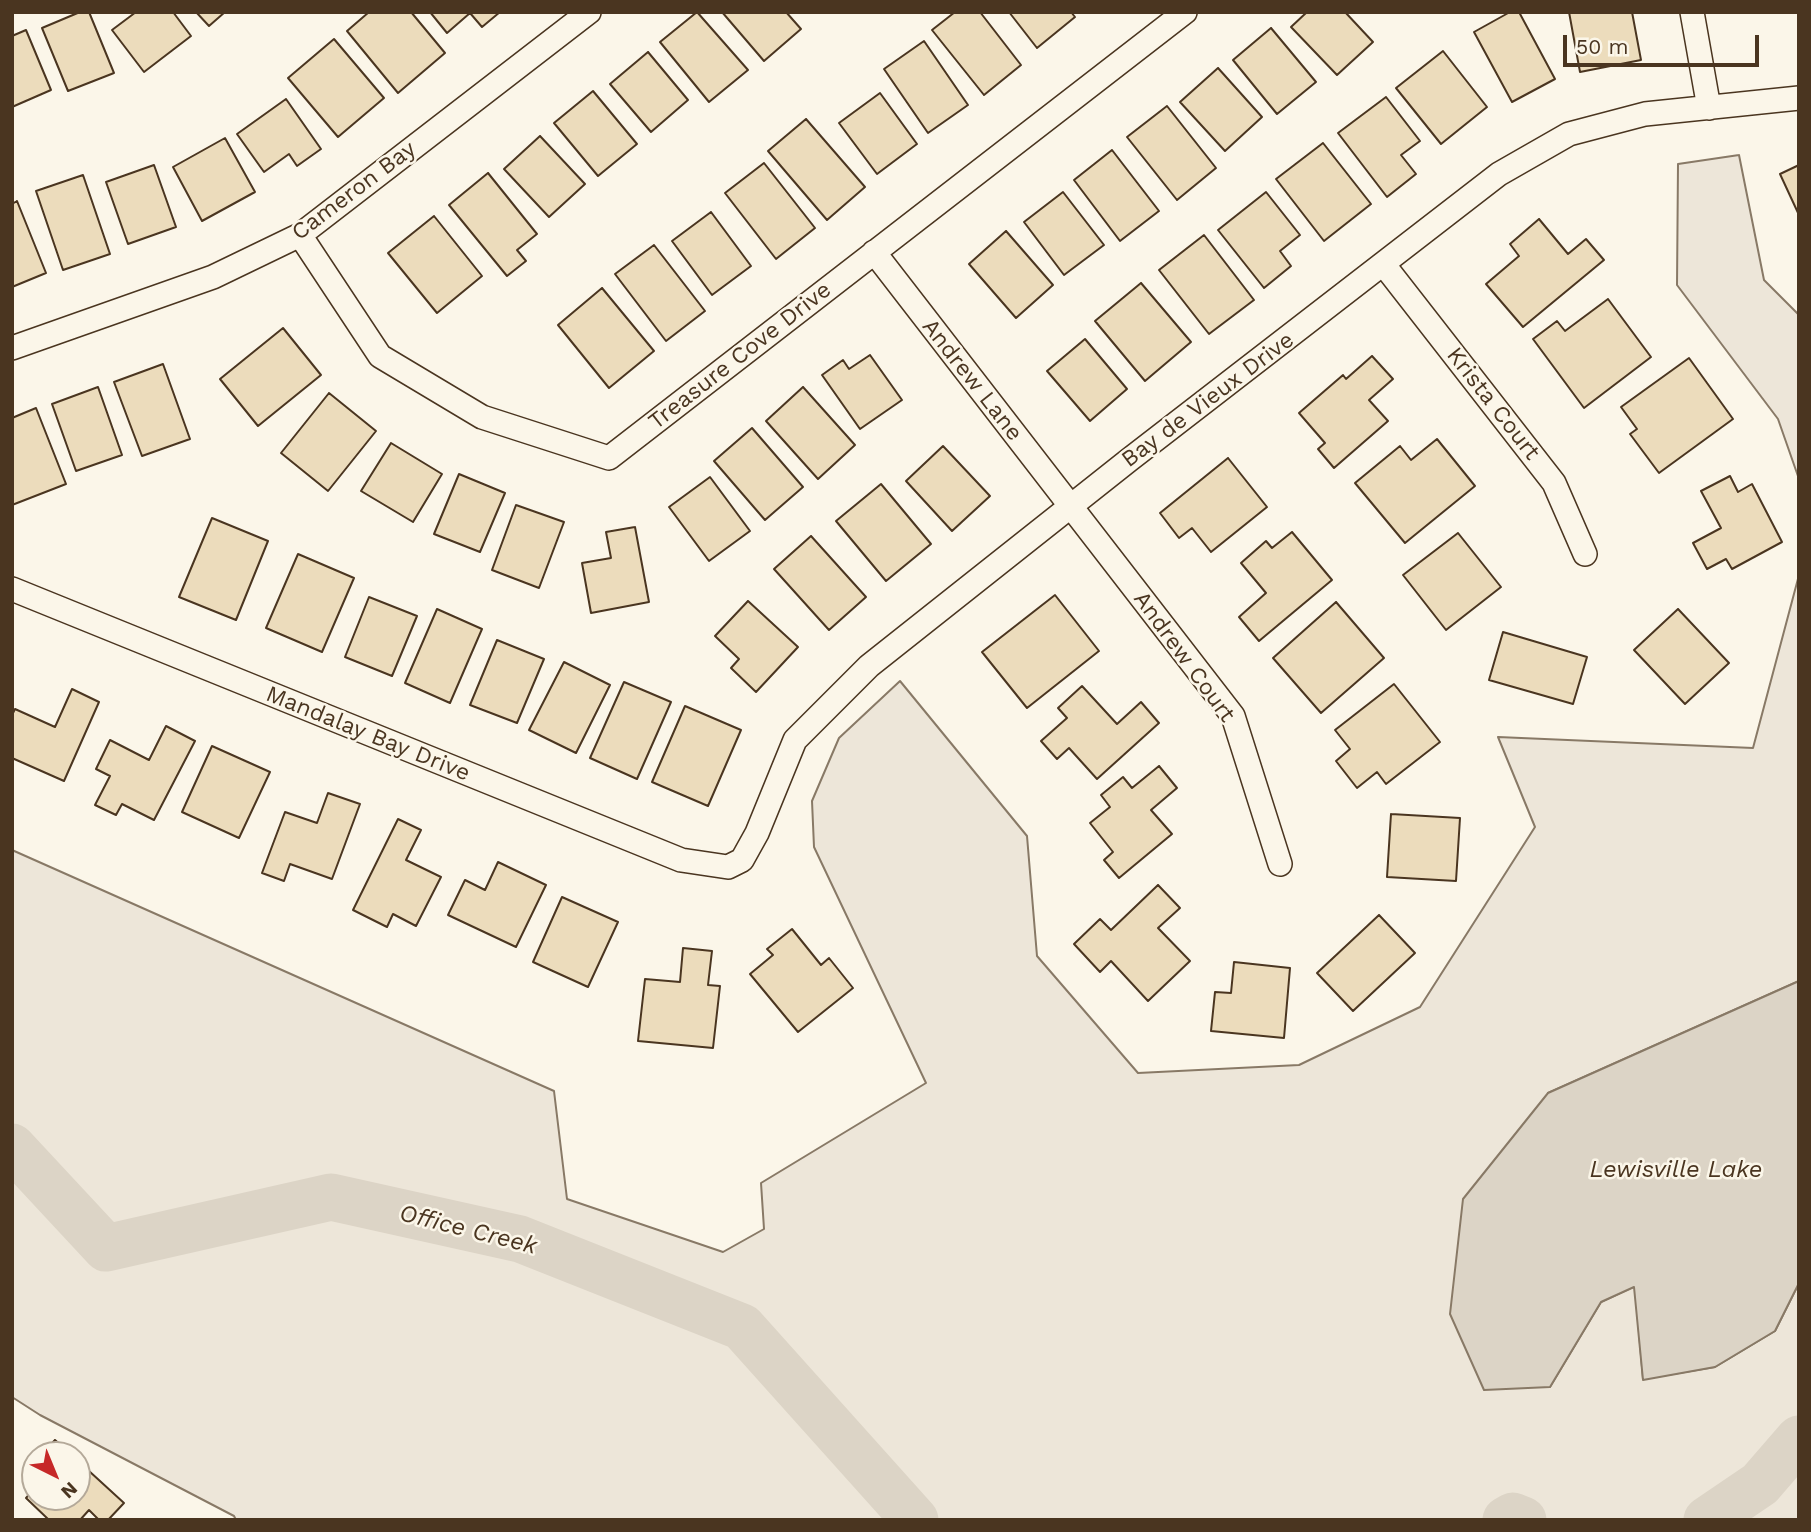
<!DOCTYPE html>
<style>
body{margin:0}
#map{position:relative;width:1811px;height:1532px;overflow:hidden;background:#fbf6e9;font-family:"Work Sans",sans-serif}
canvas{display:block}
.frame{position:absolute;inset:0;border:14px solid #4a3520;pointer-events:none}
.north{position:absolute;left:21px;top:1441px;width:70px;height:70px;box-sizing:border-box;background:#fbf6e9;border:2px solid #b4a999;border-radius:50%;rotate:137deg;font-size:19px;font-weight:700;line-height:28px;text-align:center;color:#4a3520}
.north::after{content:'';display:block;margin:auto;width:24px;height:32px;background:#c62828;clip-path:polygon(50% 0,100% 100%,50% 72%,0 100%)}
.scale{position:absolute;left:1563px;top:35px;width:196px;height:32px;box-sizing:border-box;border:4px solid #4a3520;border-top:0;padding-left:9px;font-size:21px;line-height:24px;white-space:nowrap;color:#4a3520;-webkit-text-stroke:5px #fbf6e9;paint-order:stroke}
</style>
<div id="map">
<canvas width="1811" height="1532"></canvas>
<div class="frame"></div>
<div class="north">N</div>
<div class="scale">50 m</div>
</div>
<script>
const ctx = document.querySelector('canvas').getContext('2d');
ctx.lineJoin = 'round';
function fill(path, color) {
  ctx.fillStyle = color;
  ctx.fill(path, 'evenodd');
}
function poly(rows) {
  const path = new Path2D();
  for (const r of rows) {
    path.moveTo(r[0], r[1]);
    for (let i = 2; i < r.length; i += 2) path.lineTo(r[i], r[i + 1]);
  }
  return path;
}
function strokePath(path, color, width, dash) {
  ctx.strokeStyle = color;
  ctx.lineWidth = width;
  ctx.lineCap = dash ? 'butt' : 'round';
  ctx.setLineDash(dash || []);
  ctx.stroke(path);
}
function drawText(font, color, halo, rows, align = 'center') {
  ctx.font = font + ' "Work Sans",sans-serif';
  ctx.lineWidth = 5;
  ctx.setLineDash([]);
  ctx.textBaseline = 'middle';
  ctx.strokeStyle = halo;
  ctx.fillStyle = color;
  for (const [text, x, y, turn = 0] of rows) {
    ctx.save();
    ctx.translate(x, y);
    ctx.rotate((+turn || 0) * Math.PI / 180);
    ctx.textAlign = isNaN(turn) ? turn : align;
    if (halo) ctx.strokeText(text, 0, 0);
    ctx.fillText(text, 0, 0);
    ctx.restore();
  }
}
const green = poly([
 [1739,155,1764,280,1799,315,1799,479,1778,419,1677,285,1678,164,1739,155],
 [1799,575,1799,981,1548,1093,1550,1387,1601,1302,1635,1286,1643,1379,1715,1367,1775,1331,1799,1283,1799,1520,236,1520,234,1516,40,1415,12,1397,12,850,554,1091,567,1199,723,1252,764,1229,761,1183,926,1083,814,847,812,801,839,738,900,681,1027,836,1037,956,1138,1073,1299,1065,1420,1007,1535,827,1498,737,1753,748,1799,575]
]);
fill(green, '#ede6d9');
strokePath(green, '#887966', 2);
const water = poly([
 [1799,981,1799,1283,1775,1331,1715,1367,1643,1380,1634,1287,1601,1302,1550,1387,1484,1390,1450,1314,1463,1199,1548,1093,1799,981]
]);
fill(water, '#dcd4c6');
strokePath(water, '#887966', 2);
strokePath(poly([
 [12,1147,106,1248,331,1197,520,1239,742,1327,915,1520],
 [1506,1520,1513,1516,1523,1520],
 [1707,1520,1760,1484,1799,1439]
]), '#dcd4c6', 47);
const building = poly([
 [80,12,89,12,114,73,68,91,42,28,80,12],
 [136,12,173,12,191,36,144,72,112,30,136,12],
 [196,12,225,12,209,26,196,12],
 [369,12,411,12,445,53,398,93,347,31,369,12],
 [430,12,500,12,482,27,470,13,447,33,430,12],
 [697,12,748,70,709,102,660,42,697,12],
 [722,12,786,12,801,29,764,61,722,12],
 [955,12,980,12,1021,65,984,95,932,30,955,12],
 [1009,12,1071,12,1075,17,1037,48,1009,12],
 [1307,12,1345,12,1373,42,1337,75,1291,27,1307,12],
 [1510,12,1519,12,1555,79,1512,102,1474,32,1510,12],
 [1569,12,1632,12,1641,60,1580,72,1569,12],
 [1271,28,1316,82,1277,114,1233,60,1271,28],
 [26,30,51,90,12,107,12,36,26,30],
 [334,39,384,98,338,137,288,78,334,39],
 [924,41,968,105,928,133,884,69,924,41],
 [1443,51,1487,107,1441,144,1396,88,1443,51],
 [648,52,688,100,651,132,610,84,648,52],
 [1218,68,1262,117,1225,151,1180,102,1218,68],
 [593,91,637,144,598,176,554,123,593,91],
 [880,93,917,144,877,174,839,123,880,93],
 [1386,97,1420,141,1401,155,1416,174,1387,197,1338,133,1386,97],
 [286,99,321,149,297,166,289,154,264,172,237,134,286,99],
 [1167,106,1216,168,1177,200,1127,137,1167,106],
 [806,119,865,187,827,220,768,151,806,119],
 [540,136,585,184,549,217,504,169,540,136],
 [225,138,255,192,202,221,173,167,225,138],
 [1323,143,1371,204,1324,241,1276,179,1323,143],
 [1112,150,1159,211,1120,241,1074,180,1112,150],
 [764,163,815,228,776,259,725,193,764,163],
 [154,165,176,227,128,244,106,182,154,165],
 [1799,165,1799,215,1780,174,1799,165],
 [488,173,537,234,517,250,526,261,507,276,449,205,488,173],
 [83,175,110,254,63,270,36,191,83,175],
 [1063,192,1104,245,1064,275,1024,222,1063,192],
 [1266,192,1300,235,1280,251,1291,266,1264,288,1218,230,1266,192],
 [17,201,46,273,12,287,12,204,17,201],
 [711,212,751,266,712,295,672,241,711,212],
 [434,216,482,276,437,313,388,253,434,216],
 [1539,219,1568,254,1586,239,1604,260,1523,327,1486,284,1519,256,1510,244,1539,219],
 [1006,231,1053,285,1016,318,969,264,1006,231],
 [1204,235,1254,300,1209,334,1159,270,1204,235],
 [654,245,705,311,666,341,615,274,654,245],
 [1141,283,1191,342,1145,381,1095,321,1141,283],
 [602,288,654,351,609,388,558,325,602,288],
 [1608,299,1651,357,1584,408,1533,339,1557,321,1565,331,1608,299],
 [283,328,321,375,258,426,220,379,283,328],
 [1085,339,1127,389,1090,421,1047,371,1085,339],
 [870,355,902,400,860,429,822,375,843,360,849,369,870,355],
 [1372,356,1393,379,1369,400,1388,421,1334,468,1318,449,1325,443,1299,413,1343,375,1346,379,1372,356],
 [1689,358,1733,419,1659,473,1630,434,1637,429,1621,407,1689,358],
 [163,364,190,439,142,456,114,382,163,364],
 [98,387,122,455,76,471,52,404,98,387],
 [803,387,855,445,818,479,766,421,803,387],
 [329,393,376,431,328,491,281,453,329,393],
 [36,408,66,484,12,505,12,418,36,408],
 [752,428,803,487,765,520,714,461,752,428],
 [1437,439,1475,486,1405,543,1355,483,1400,446,1411,460,1437,439],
 [391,443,442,474,413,522,361,491,391,443],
 [943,446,990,496,952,531,906,481,943,446],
 [1228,458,1267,507,1211,552,1192,528,1179,538,1160,513,1228,458],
 [459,474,505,493,480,552,434,534,459,474],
 [1730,476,1738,492,1752,484,1782,542,1732,569,1726,559,1707,569,1693,543,1721,528,1701,491,1730,476],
 [710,477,750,531,709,561,669,507,710,477],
 [881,484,931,544,886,581,836,521,881,484],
 [516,505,564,522,539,588,492,570,516,505],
 [212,518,268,541,236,620,179,597,212,518],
 [635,527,649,602,591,613,582,563,611,558,606,532,635,527],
 [1292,532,1332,580,1259,641,1239,617,1266,593,1241,563,1266,541,1272,548,1292,532],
 [1458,533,1501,587,1446,630,1403,575,1458,533],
 [811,536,866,597,829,630,774,569,811,536],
 [298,554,354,578,322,652,266,628,298,554],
 [1055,595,1099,651,1027,708,982,652,1055,595],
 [369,597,417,616,392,676,345,657,369,597],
 [748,601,798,647,756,692,731,668,739,659,715,636,748,601],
 [1336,602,1384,658,1321,713,1273,658,1336,602],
 [437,609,482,629,450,703,405,683,437,609],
 [1678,609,1729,663,1685,704,1634,650,1678,609],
 [1503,632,1587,657,1573,704,1489,680,1503,632],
 [497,640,544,659,517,723,470,705,497,640],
 [564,662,610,685,576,753,529,730,564,662],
 [624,682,671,702,637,779,590,758,624,682],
 [1394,684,1440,742,1386,784,1377,772,1357,788,1336,761,1350,749,1335,730,1394,684],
 [1082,686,1117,724,1141,702,1159,723,1097,779,1069,748,1057,759,1041,741,1067,718,1058,708,1082,686],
 [72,689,99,702,64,781,12,758,12,715,15,709,55,727,72,689],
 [685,706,741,730,708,806,652,782,685,706],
 [166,726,195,741,154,820,122,804,116,815,95,805,110,776,96,769,110,740,149,760,166,726],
 [212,746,270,772,239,838,182,812,212,746],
 [1159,766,1177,788,1151,810,1172,834,1119,878,1104,860,1113,852,1090,823,1110,807,1101,795,1123,777,1132,788,1159,766],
 [328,793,360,804,332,879,290,864,284,881,262,873,285,812,317,823,328,793],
 [1391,814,1460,818,1456,881,1387,877,1391,814],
 [398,819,421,830,406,860,441,877,416,926,393,914,387,927,353,910,398,819],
 [498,862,546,885,516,947,448,915,465,880,485,890,498,862],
 [1158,885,1180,908,1158,928,1190,961,1148,1001,1111,961,1100,972,1074,944,1100,919,1111,930,1158,885],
 [562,897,618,922,588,987,533,962,562,897],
 [1379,915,1415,953,1353,1011,1317,973,1379,915],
 [792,929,821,965,829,958,853,988,798,1032,750,974,773,955,767,949,792,929],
 [683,948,712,951,708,985,720,986,713,1048,638,1041,645,979,680,982,683,948],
 [1234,962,1290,968,1284,1038,1211,1031,1215,992,1231,993,1234,962],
 [55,1440,72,1455,41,1455,55,1440],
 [77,1460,124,1503,108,1520,99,1520,89,1510,80,1520,49,1520,26,1498,35,1488,35,1497,77,1497,77,1460]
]);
fill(building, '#ecdcbc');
strokePath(building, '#4a3520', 2);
const street = poly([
 [1692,12,1709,108],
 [300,235,380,356,482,417,609,458,1185,12],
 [874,252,1233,716,1280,864],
 [1384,265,1554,483,1585,554],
 [12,348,213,277,300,235,589,12],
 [12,589,681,860,728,867,742,860,757,833,795,740,869,666,1129,460,1499,174,1569,134,1645,114,1799,98]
]);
strokePath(street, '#4a3520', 26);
strokePath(street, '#fbf6e9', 23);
drawText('23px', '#4a3520', '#fbf6e9', [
 ["Cameron Bay",354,191,-37],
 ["Treasure Cove Drive",740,356,-38],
 ["Andrew Lane",972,380,52],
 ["Bay de Vieux Drive",1208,400,-37],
 ["Krista Court",1493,404,52],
 ["Andrew Court",1184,657,54],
 ["Mandalay Bay Drive",368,734,22]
]);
drawText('italic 24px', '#4a3520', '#fbf6e9', [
 ["Lewisville Lake",1676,1170],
 ["Office Creek",468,1230,14]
]);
</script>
